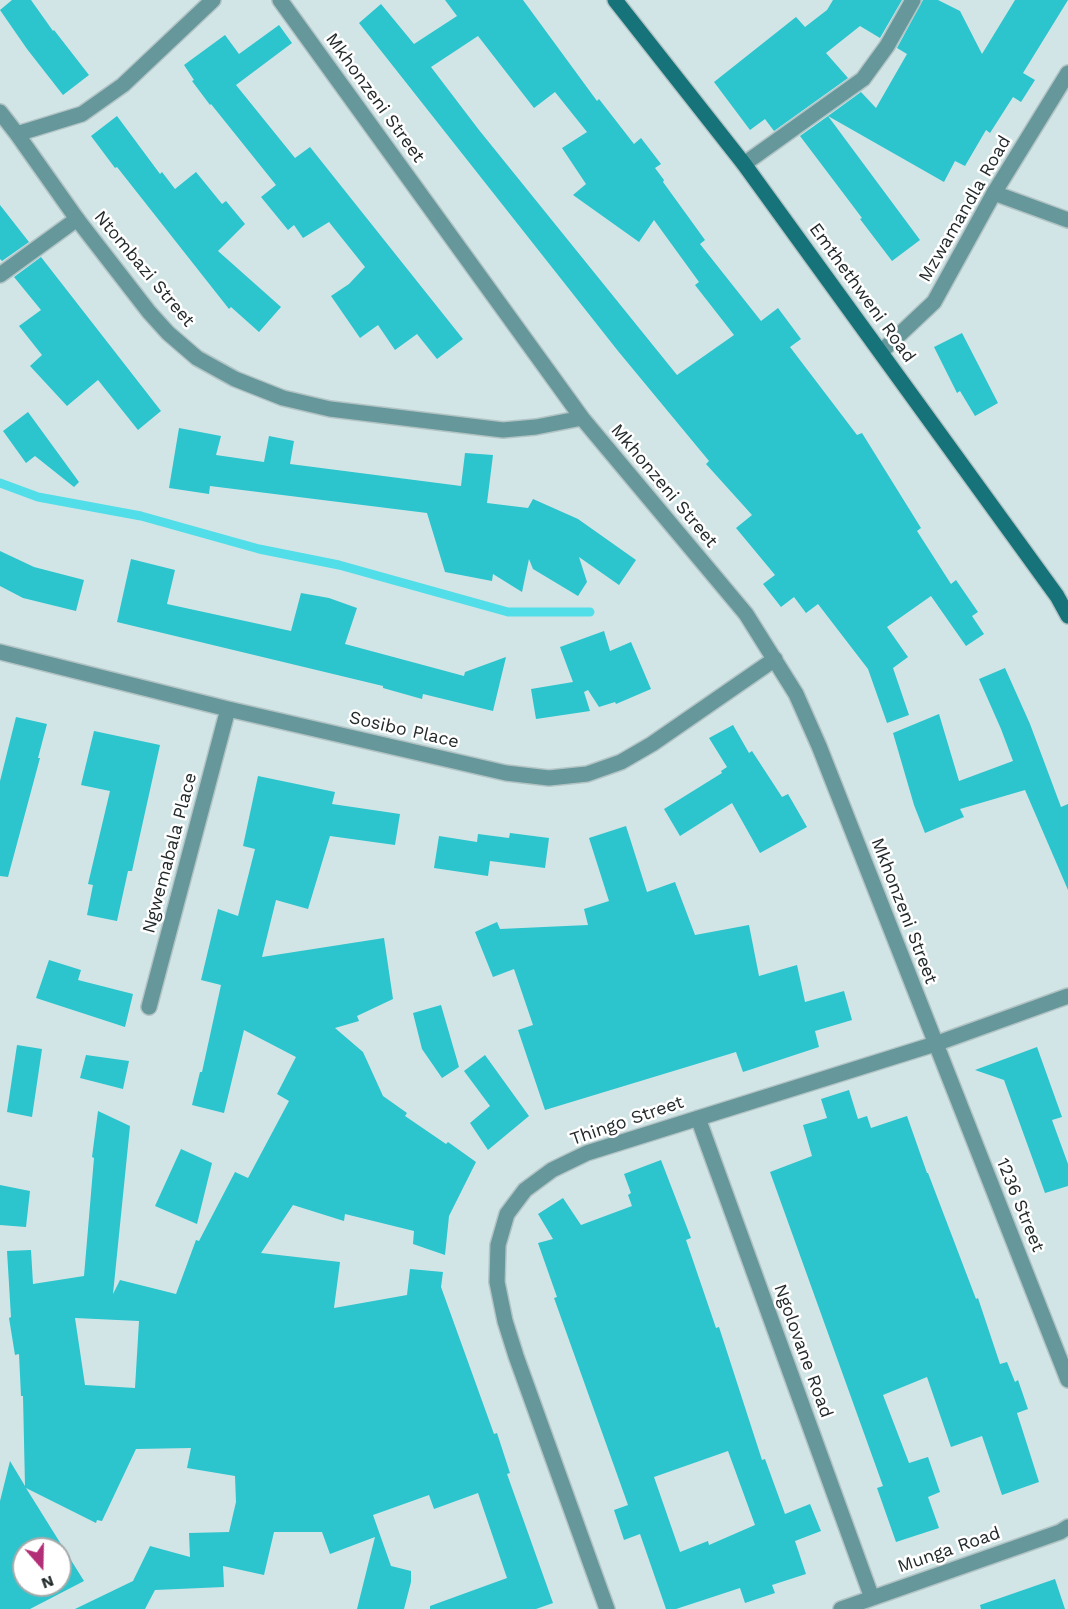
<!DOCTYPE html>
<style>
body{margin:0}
#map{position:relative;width:1068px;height:1609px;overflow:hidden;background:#d1e5e6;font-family:"Work Sans",sans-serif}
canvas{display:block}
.north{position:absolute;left:12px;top:1537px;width:60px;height:60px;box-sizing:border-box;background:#fff;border:2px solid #a7aaaa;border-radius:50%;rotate:160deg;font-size:16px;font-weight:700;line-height:24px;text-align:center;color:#232a2b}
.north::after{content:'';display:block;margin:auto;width:21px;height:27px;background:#b22e76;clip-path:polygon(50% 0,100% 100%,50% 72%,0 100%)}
</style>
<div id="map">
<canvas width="1068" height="1609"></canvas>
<div class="north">N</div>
</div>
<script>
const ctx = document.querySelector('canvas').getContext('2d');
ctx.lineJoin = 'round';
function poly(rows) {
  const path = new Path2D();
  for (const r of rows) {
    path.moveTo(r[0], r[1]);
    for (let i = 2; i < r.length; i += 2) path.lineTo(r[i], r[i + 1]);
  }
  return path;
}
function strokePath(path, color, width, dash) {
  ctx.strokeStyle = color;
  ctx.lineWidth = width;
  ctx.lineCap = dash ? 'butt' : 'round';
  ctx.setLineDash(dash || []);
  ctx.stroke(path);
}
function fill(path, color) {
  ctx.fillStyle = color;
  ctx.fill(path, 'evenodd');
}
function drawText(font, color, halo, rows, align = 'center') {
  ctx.font = font + ' "Work Sans",sans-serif';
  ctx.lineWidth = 5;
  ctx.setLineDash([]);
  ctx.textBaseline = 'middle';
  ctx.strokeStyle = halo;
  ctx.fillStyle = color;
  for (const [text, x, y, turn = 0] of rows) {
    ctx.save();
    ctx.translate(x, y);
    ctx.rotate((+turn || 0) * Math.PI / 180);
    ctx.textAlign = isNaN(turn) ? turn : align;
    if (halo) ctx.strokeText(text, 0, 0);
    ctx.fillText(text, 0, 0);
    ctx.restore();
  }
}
strokePath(poly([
 [0,483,38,497,141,516,259,549,339,565,508,612,590,612]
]), '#52dee8', 9);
fill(poly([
 [12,0,31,0,53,31,54,30,89,75,63,95,27,49,0,10],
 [445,0,523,0,597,101,599,99,634,144,641,138,661,164,655,168,664,180,663,182,705,240,700,244,761,321,778,308,801,339,790,347,857,435,862,433,921,528,917,531,951,584,956,580,978,612,972,616,984,634,966,646,931,596,887,627,908,657,893,668,909,715,887,723,868,669,818,604,806,613,794,597,781,607,763,584,775,575,736,528,752,515,706,464,709,461,618,351,359,23,381,4,414,44,457,16],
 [478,36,534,108,555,92,587,132,562,148,586,184,573,195,639,242,654,220,699,282,695,285,734,335,677,375,479,130,431,67],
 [833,0,902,0,880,38,860,26,826,53,848,78,774,131,765,119,750,130,714,82,796,17,805,27,827,10],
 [923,0,938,0,960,11,982,54,1015,0,1068,0,1023,73,1035,80,1021,102,1013,97,990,133,986,130,965,166,955,161,944,182,828,116,861,92,876,108,907,54,897,48],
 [279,25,292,43,236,85,295,158,310,147,463,339,437,359,417,334,395,350,378,325,360,338,331,296,349,284,365,267,329,222,303,238,294,225,288,230,261,197,276,185,211,104,210,105,192,81,194,80,184,65,225,35,239,54],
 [117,116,160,174,162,172,175,189,196,172,222,204,226,201,245,224,218,251,281,307,259,332,231,307,229,309,117,167,115,168,91,136],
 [828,116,920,240,892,261,860,219,862,218,800,136],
 [0,205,29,242,2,261,0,259],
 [41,257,161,411,138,430,98,380,67,406,30,366,42,355,19,326,41,310,14,277],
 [962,333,998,403,975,416,960,391,957,393,934,347],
 [28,412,79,482,74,487,35,456,26,463,3,431],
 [179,428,221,436,216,455,264,462,269,436,294,441,290,464,461,486,465,453,493,455,487,503,528,508,533,499,578,519,636,560,619,585,579,557,587,582,578,596,533,569,529,559,522,592,493,574,492,581,445,572,427,513,210,486,209,494,169,488],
 [0,551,34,567,84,580,76,611,23,598,0,586],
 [131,559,175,570,167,604,291,631,301,593,329,598,357,608,345,644,464,676,465,672,506,657,493,711,423,694,422,699,383,688,383,686,117,622],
 [604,631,610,651,631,642,651,689,616,704,615,702,599,707,588,690,584,692,590,711,536,719,531,689,573,682,560,647],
 [1005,668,1030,724,1061,807,1068,804,1068,890,1025,790,960,809,964,817,925,833,914,805,893,733,939,714,959,781,1013,761,1001,729,979,679],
 [16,717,47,724,38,758,40,758,8,877,0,876,0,781],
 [733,725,749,753,752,751,782,797,788,794,807,827,760,853,732,803,680,836,664,809,722,773,721,771,727,767,709,738],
 [94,731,160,745,132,871,128,871,117,921,87,915,93,885,88,884,110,791,81,785],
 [258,776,335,792,332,804,400,814,395,845,330,836,308,909,276,900,262,957,384,938,393,999,357,1016,359,1021,335,1028,363,1052,383,1096,407,1113,405,1116,446,1144,448,1142,476,1162,449,1216,445,1255,413,1244,414,1231,345,1214,344,1221,293,1205,261,1253,340,1262,334,1308,407,1295,410,1269,443,1272,441,1287,494,1434,497,1433,510,1473,507,1474,553,1603,536,1609,430,1609,430,1606,507,1578,478,1493,434,1509,429,1495,373,1515,391,1566,411,1571,411,1582,404,1609,357,1609,375,1537,330,1554,322,1532,274,1532,264,1575,223,1566,224,1587,155,1590,145,1609,75,1609,133,1581,150,1546,190,1557,189,1533,229,1532,236,1502,235,1476,187,1468,191,1448,136,1449,102,1521,97,1520,96,1523,26,1488,84,1581,30,1609,0,1609,0,1501,10,1461,25,1486,23,1396,21,1396,19,1354,15,1355,9,1318,11,1317,7,1251,31,1250,33,1284,84,1276,94,1158,92,1157,98,1111,130,1126,113,1294,120,1280,176,1294,196,1240,199,1241,235,1172,248,1178,289,1101,277,1094,296,1057,244,1030,224,1113,192,1105,200,1072,202,1072,221,985,201,980,218,909,238,916,255,849,243,846],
 [75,1318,139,1321,135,1388,85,1385],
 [24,1549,60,1549,60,1585,24,1585],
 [626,826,647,892,675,882,695,935,749,925,759,976,797,965,805,1002,844,991,852,1020,815,1031,819,1047,743,1072,736,1052,545,1110,518,1030,533,1025,514,969,493,977,475,932,497,922,500,929,588,925,584,909,609,901,589,838],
 [510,833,549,838,545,868,490,861,488,876,434,868,439,836,477,842,478,834,509,838],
 [49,960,81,970,78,980,133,994,125,1027,36,998],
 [441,1005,459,1067,442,1078,422,1049,413,1013],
 [17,1045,42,1049,32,1117,7,1112],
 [1037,1047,1062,1117,1052,1120,1068,1164,1068,1186,1045,1193,1004,1080,975,1070],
 [86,1055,129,1061,123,1089,80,1078],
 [485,1055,529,1116,488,1150,470,1123,490,1106,464,1071],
 [849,1090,858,1119,867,1116,871,1128,907,1116,927,1173,928,1173,976,1299,978,1298,1000,1364,1007,1362,1015,1382,1018,1380,1028,1409,1017,1413,1039,1482,1002,1495,982,1436,951,1447,927,1377,883,1395,909,1463,928,1457,940,1492,928,1497,939,1528,896,1542,877,1488,883,1486,770,1172,812,1156,803,1125,827,1118,821,1099],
 [181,1149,212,1163,197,1224,155,1206],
 [661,1160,691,1238,686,1240,716,1328,719,1327,762,1460,765,1459,785,1514,810,1504,821,1531,795,1541,806,1574,772,1585,775,1593,745,1603,740,1588,676,1609,666,1609,640,1534,624,1540,614,1510,628,1505,554,1298,557,1297,538,1243,553,1239,538,1214,563,1198,581,1225,632,1206,628,1195,631,1193,624,1174],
 [728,1451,755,1525,709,1545,708,1541,680,1552,654,1477],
 [0,1185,30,1191,26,1227,0,1225],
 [1055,1579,1065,1609,981,1609,980,1605]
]), '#2cc4cd');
const lane = poly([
 [744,164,863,79,887,46,913,0],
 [994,193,1068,220],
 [0,275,77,219]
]);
const street = poly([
 [280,0,582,418,746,614,796,694,819,746,1068,1380],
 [0,112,17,134,77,219,149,312,168,333,197,358,235,379,283,398,330,409,503,430,536,427,582,418],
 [17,134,82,114,123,85,213,0],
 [881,352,934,302,994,193,1068,73],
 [0,652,228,709,506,773,549,778,587,774,621,762,652,744,775,659],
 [149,1007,228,709],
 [698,1118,872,1598],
 [607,1609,516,1356,505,1321,497,1282,498,1245,507,1214,525,1190,552,1170,587,1153,935,1044,1068,996],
 [841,1609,1060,1532,1068,1527]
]);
const secondary = poly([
 [615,0,744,164,1057,596,1068,616]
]);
strokePath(lane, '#b2c3c4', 18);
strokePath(street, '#b2c3c4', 18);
strokePath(secondary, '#b2c3c4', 18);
strokePath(lane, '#65979b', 15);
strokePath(street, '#65979b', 15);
strokePath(secondary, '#167379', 15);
drawText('18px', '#232a2b', '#fff', [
 ["Mkhonzeni Street",375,98,54],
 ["Mzwamandla Road",965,209,-60],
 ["Ntombazi Street",144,269,50],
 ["Emthethweni Road",862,293,54],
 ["Mkhonzeni Street",664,486,50],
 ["Sosibo Place",404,730,13],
 ["Ngwemabala Place",170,853,-75],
 ["Mkhonzeni Street",904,911,69],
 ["Thingo Street",627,1121,-19],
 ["1236 Street",1020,1205,68],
 ["Ngolovane Road",803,1351,70],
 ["Munga Road",949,1550,-19]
]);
</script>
